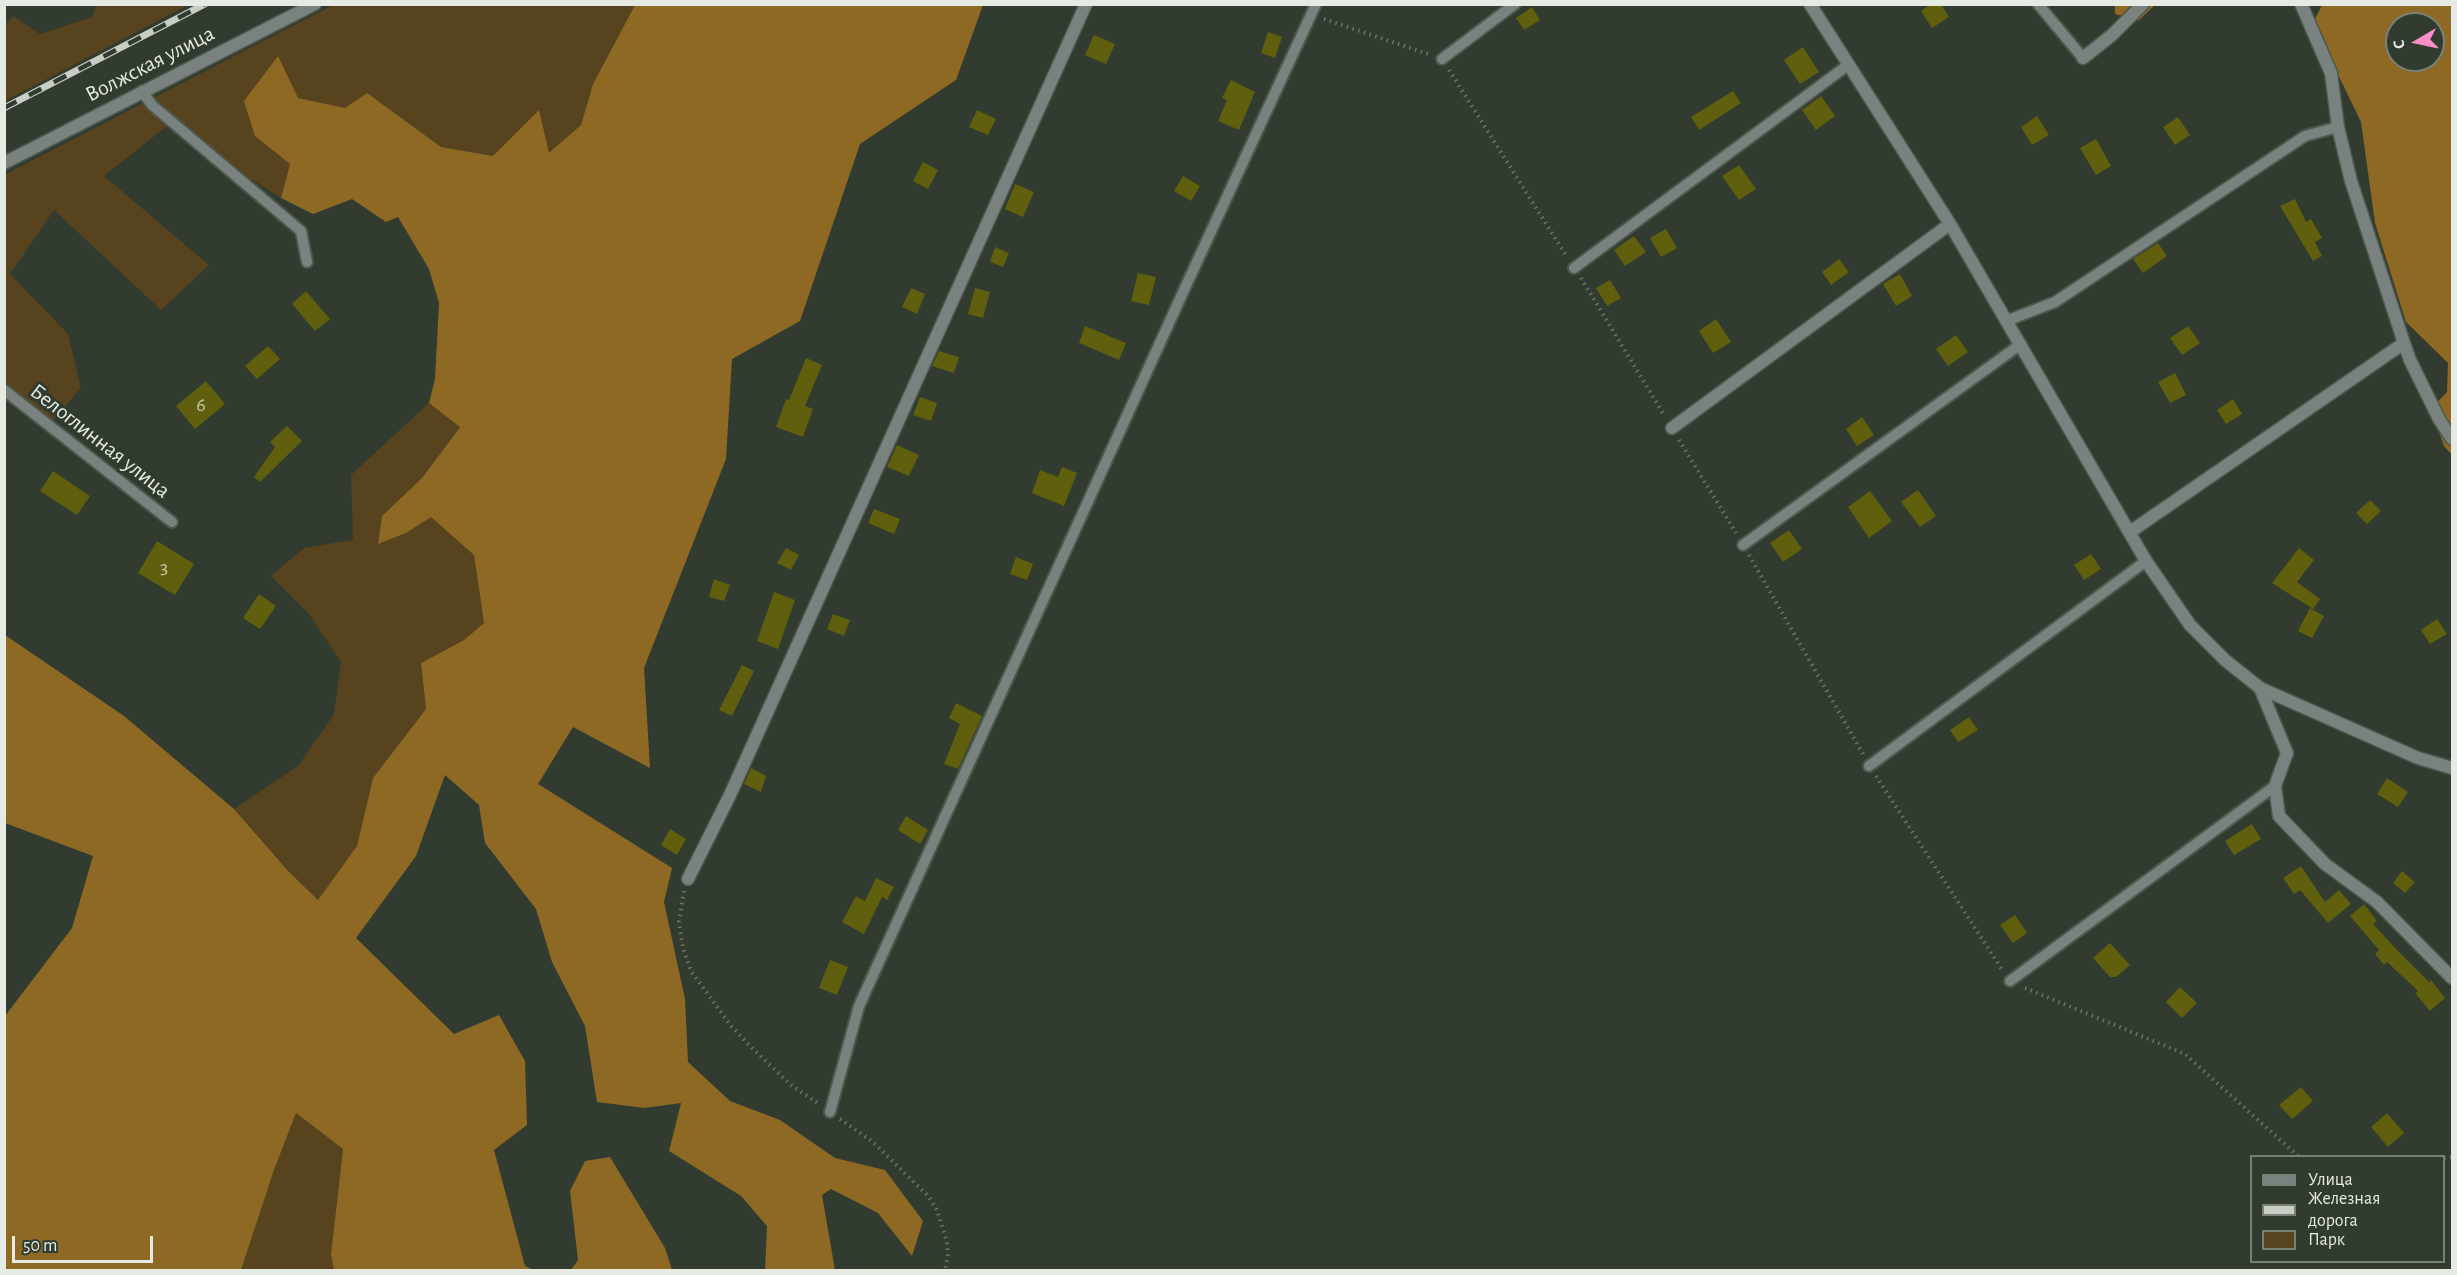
<!DOCTYPE html>
<meta charset="utf-8">
<style>
body{margin:0}
#map{position:relative;width:2457px;height:1275px;overflow:hidden;background:#313b2f;font-family:"Alegreya Sans",sans-serif}
canvas{display:block}
.frame{position:absolute;inset:0;border:6px solid #e5ebe3;pointer-events:none}
.legend{position:absolute;left:2250px;top:1155px;width:195px;height:108px;box-sizing:border-box;background:#313b2f;border:2px solid #798177;margin:0;padding:8px 10px;list-style:none;font-size:18px;color:#e5ebe3}
.legend li{display:flex;align-items:center;gap:12px;height:30px}
.legend b{width:30px;border:2px solid #798177}
.north{position:absolute;left:2385px;top:12px;width:60px;height:60px;box-sizing:border-box;background:#313b2f;border:2px solid #798177;border-radius:50%;rotate:261deg;font-size:16px;font-weight:700;line-height:24px;text-align:center;color:#e5ebe3}
.north::after{content:'';display:block;margin:auto;width:21px;height:27px;background:#fa8fc7;clip-path:polygon(50% 0,100% 100%,50% 72%,0 100%)}
.scale{position:absolute;left:12px;top:1236px;width:141px;height:27px;box-sizing:border-box;border:3px solid #e5ebe3;border-top:0;padding-left:8px;font-size:18px;line-height:21px;white-space:nowrap;color:#e5ebe3;-webkit-text-stroke:4px #313b2f;paint-order:stroke}
</style>
<div id="map">
<canvas width="2457" height="1275"></canvas>
<div class="frame"></div>
<ul class="legend">
<li><b style="height:8px;background:#7a827f"></b>Улица</li>
<li><b style="height:8px;background:#c8cec6"></b>Железная дорога</li>
<li><b style="height:16px;background:#58431f"></b>Парк</li>
</ul>
<div class="north">С</div>
<div class="scale">50 m</div>
</div>
<script>
const ctx = document.querySelector('canvas').getContext('2d');
ctx.lineJoin = 'round';
function fill(path, color) {
  ctx.fillStyle = color;
  ctx.fill(path, 'evenodd');
}
function poly(rows) {
  const path = new Path2D();
  for (const r of rows) {
    path.moveTo(r[0], r[1]);
    for (let i = 2; i < r.length; i += 2) path.lineTo(r[i], r[i + 1]);
  }
  return path;
}
function strokePath(path, color, width, dash) {
  ctx.strokeStyle = color;
  ctx.lineWidth = width;
  ctx.lineCap = dash ? 'butt' : 'round';
  ctx.setLineDash(dash || []);
  ctx.stroke(path);
}
function drawText(font, color, halo, rows, align = 'center') {
  ctx.font = font + ' "Alegreya Sans",sans-serif';
  ctx.lineWidth = 6;
  ctx.setLineDash([]);
  ctx.textBaseline = 'middle';
  ctx.strokeStyle = halo;
  ctx.fillStyle = color;
  for (const [text, x, y, turn = 0] of rows) {
    ctx.save();
    ctx.translate(x, y);
    ctx.rotate((+turn || 0) * Math.PI / 180);
    ctx.textAlign = isNaN(turn) ? turn : align;
    if (halo) ctx.strokeText(text, 0, 0);
    ctx.fillText(text, 0, 0);
    ctx.restore();
  }
}
fill(poly([
 [96,5,188,5,5,101,5,25,13,16,40,34,92,17],
 [333,5,635,5,593,84,581,125,549,154,493,156,441,147,405,122,298,98,255,136,290,164,281,198,167,126,104,176,209,265,161,310,54,210,10,274,68,334,81,388,46,428,5,396,4,175],
 [429,403,460,426,422,478,382,516,378,544,406,533,431,516,474,555,484,623,464,640,421,663,426,709,373,778,357,846,318,901,289,872,234,809,298,766,334,714,341,662,309,614,271,576,304,548,353,540,351,475],
 [296,1113,343,1149,331,1254,334,1270,241,1270,274,1170]
]), '#58431f');
fill(poly([
 [635,5,983,5,956,80,860,144,800,321,732,359,726,459,644,668,650,768,573,727,538,784,672,868,664,902,685,999,688,1062,730,1101,780,1120,835,1158,885,1170,923,1221,912,1256,878,1213,831,1189,822,1195,835,1270,765,1270,767,1226,741,1196,669,1151,681,1103,645,1108,597,1102,585,1026,552,962,536,909,485,843,479,805,445,775,416,856,356,938,454,1034,499,1015,525,1061,527,1125,494,1150,525,1266,534,1270,334,1270,331,1254,343,1149,296,1113,274,1170,241,1270,5,1270,5,1016,72,928,93,856,5,823,5,635,124,716,234,809,289,872,318,900,357,846,373,778,426,709,421,663,464,640,484,623,474,555,431,517,406,533,378,544,382,516,422,478,460,427,429,403,435,379,439,303,429,269,398,217,386,222,352,199,313,214,281,198,290,164,255,136,244,101,278,56,298,98,345,108,367,93,441,147,493,156,539,110,549,153,581,125,593,84],
 [2115,5,2155,5,2139,20,2115,14],
 [2322,5,2452,5,2452,455,2444,446,2431,409,2447,392,2448,363,2406,322,2375,223,2361,122,2313,23],
 [2397,24,2433,24,2433,60,2397,60],
 [610,1157,665,1248,672,1270,571,1270,578,1260,570,1191,585,1161]
]), '#8e6924');
fill(poly([
 [1931,4,1941,4,1949,17,1932,28,1921,11],
 [1532,7,1540,20,1524,30,1516,18],
 [1268,32,1282,37,1275,58,1261,53],
 [1094,35,1115,44,1106,64,1085,55],
 [1803,47,1819,72,1800,84,1784,60],
 [1231,80,1255,92,1239,130,1218,121,1227,100,1222,98],
 [1733,91,1741,103,1699,130,1691,117],
 [1821,96,1835,116,1816,130,1802,110],
 [977,110,996,119,988,135,969,127],
 [2037,116,2049,135,2032,145,2021,127],
 [2178,117,2190,135,2175,145,2163,127],
 [2096,139,2111,166,2096,175,2080,148],
 [923,162,938,170,928,189,913,181],
 [1739,165,1756,189,1739,200,1722,176],
 [1183,176,1200,186,1191,201,1174,191],
 [1015,184,1034,192,1023,217,1005,209],
 [2295,199,2306,222,2311,219,2322,238,2315,242,2322,256,2313,261,2280,206],
 [1666,229,1677,248,1661,257,1650,238],
 [1634,236,1646,252,1625,266,1614,250],
 [2158,243,2167,256,2143,273,2133,259],
 [995,247,1009,253,1003,267,990,262],
 [1839,259,1849,272,1831,285,1822,272],
 [1138,273,1156,277,1149,305,1131,301],
 [1900,274,1912,296,1896,306,1883,284],
 [1610,280,1621,298,1607,306,1596,288],
 [911,288,925,294,917,314,902,307],
 [975,288,990,292,983,318,968,314],
 [306,291,330,319,315,331,292,304],
 [1716,319,1731,342,1713,353,1699,331],
 [1085,326,1126,343,1119,360,1079,343],
 [2188,326,2200,343,2182,355,2170,338],
 [1956,335,1968,352,1948,366,1936,349],
 [268,346,280,359,257,379,245,366],
 [939,351,959,357,954,373,932,366],
 [806,358,822,365,805,406,813,409,803,437,776,427,786,399,789,400],
 [2175,373,2186,395,2170,403,2158,382],
 [206,381,225,404,195,429,176,406],
 [920,397,937,403,931,421,913,415],
 [2233,399,2242,414,2226,424,2217,410],
 [1862,417,1874,435,1857,446,1846,429],
 [287,426,302,441,260,482,254,477,275,447,270,442],
 [897,445,919,455,909,476,887,467],
 [1062,467,1077,473,1064,506,1032,493,1040,470,1058,477],
 [53,471,90,496,77,515,40,491],
 [1918,490,1936,516,1920,527,1901,502],
 [1870,491,1892,521,1869,538,1848,507],
 [2370,500,2381,511,2367,524,2356,513],
 [874,509,900,519,894,534,868,523],
 [1789,530,1802,549,1783,562,1770,543],
 [157,541,194,564,175,595,138,573],
 [786,548,799,555,791,570,777,563],
 [2299,548,2314,560,2297,582,2320,599,2313,609,2272,583],
 [2091,554,2101,569,2084,580,2074,565],
 [1016,557,1033,564,1027,580,1010,574],
 [714,579,730,585,724,601,709,597],
 [774,592,795,600,778,649,757,641],
 [259,594,276,606,260,629,243,618],
 [2310,608,2324,616,2312,638,2298,631],
 [833,614,850,620,844,636,827,629],
 [2437,619,2447,634,2430,644,2421,630],
 [742,665,754,671,732,716,719,710],
 [956,703,982,716,958,769,944,764,960,724,949,718],
 [1969,717,1978,730,1958,742,1950,730],
 [751,768,766,776,761,792,744,784],
 [2387,778,2408,792,2398,807,2377,794],
 [906,816,928,830,920,844,898,830],
 [2252,824,2261,839,2234,855,2225,841],
 [670,829,686,839,677,855,661,845],
 [2301,866,2325,902,2339,890,2351,904,2328,923,2300,890,2294,894,2283,878],
 [2402,871,2415,882,2405,893,2393,883],
 [876,878,894,887,887,900,882,897,864,934,842,922,856,896,865,901],
 [2364,904,2377,921,2373,924,2398,951,2429,982,2431,980,2445,998,2430,1011,2415,993,2418,991,2387,962,2384,965,2375,954,2379,950,2350,916],
 [2015,915,2027,933,2013,943,2000,925],
 [2110,943,2130,965,2116,977,2110,977,2093,958],
 [830,960,848,967,837,995,819,988],
 [2180,987,2197,1003,2182,1018,2166,1002],
 [2301,1087,2313,1101,2292,1119,2279,1105],
 [2387,1113,2404,1133,2388,1147,2371,1127]
]), '#5f5f0d');
const lane = poly([
 [2038,4,2083,58],
 [1442,59,1515,4],
 [142,91,152,105,301,231,307,262],
 [1574,268,1848,65],
 [2006,321,2055,302,2305,136,2338,127],
 [4,390,172,522],
 [1743,545,2021,344],
 [1869,766,2146,561],
 [2010,981,2275,786],
 [830,1112,859,1006,1184,290,1316,4]
]);
const street = poly([
 [1810,4,1950,224,2146,561,2190,625,2225,660,2260,688,2418,758,2452,768],
 [2301,4,2331,73,2338,127,2351,181,2404,343,2410,360,2439,419,2452,439],
 [2083,58,2112,35,2143,4],
 [4,163,315,4],
 [1672,428,1950,224],
 [2130,532,2404,343],
 [2260,688,2287,753,2275,786,2279,816,2325,864,2377,902,2452,978],
 [688,879,730,795,1086,4]
]);
strokePath(lane, '#4e574c', 14);
strokePath(street, '#4e574c', 15);
strokePath(poly([
 [2448,4,2452,27],
 [1324,19,1431,55],
 [1449,70,1567,257],
 [1581,278,1664,415],
 [1679,440,1736,533],
 [1749,555,1863,754],
 [1876,776,2003,971],
 [684,891,679,922,683,948,691,971,731,1026,753,1049,791,1085,819,1104],
 [2025,988,2185,1054,2298,1156],
 [840,1119,873,1142,929,1197,937,1210,947,1242,948,1256,945,1270],
 [2444,1158,2452,1157]
]), '#6b7469', 4, [1.5, 4.5]);
strokePath(lane, '#7a827f', 10);
strokePath(street, '#7a827f', 12);
const rail = poly([
 [4,108,205,4]
]);
strokePath(rail, '#c8cec6', 7);
strokePath(rail, '#313b2f', 4.5, [14]);
drawText('20px', '#c4c8ae', null, [
 ["6",201,405],
 ["3",164,567]
]);
drawText('22px', '#e5ebe3', '#313b2f', [
 ["Волжская улица",150,64,-27],
 ["Белоглинная улица",100,441,38]
]);
</script>
